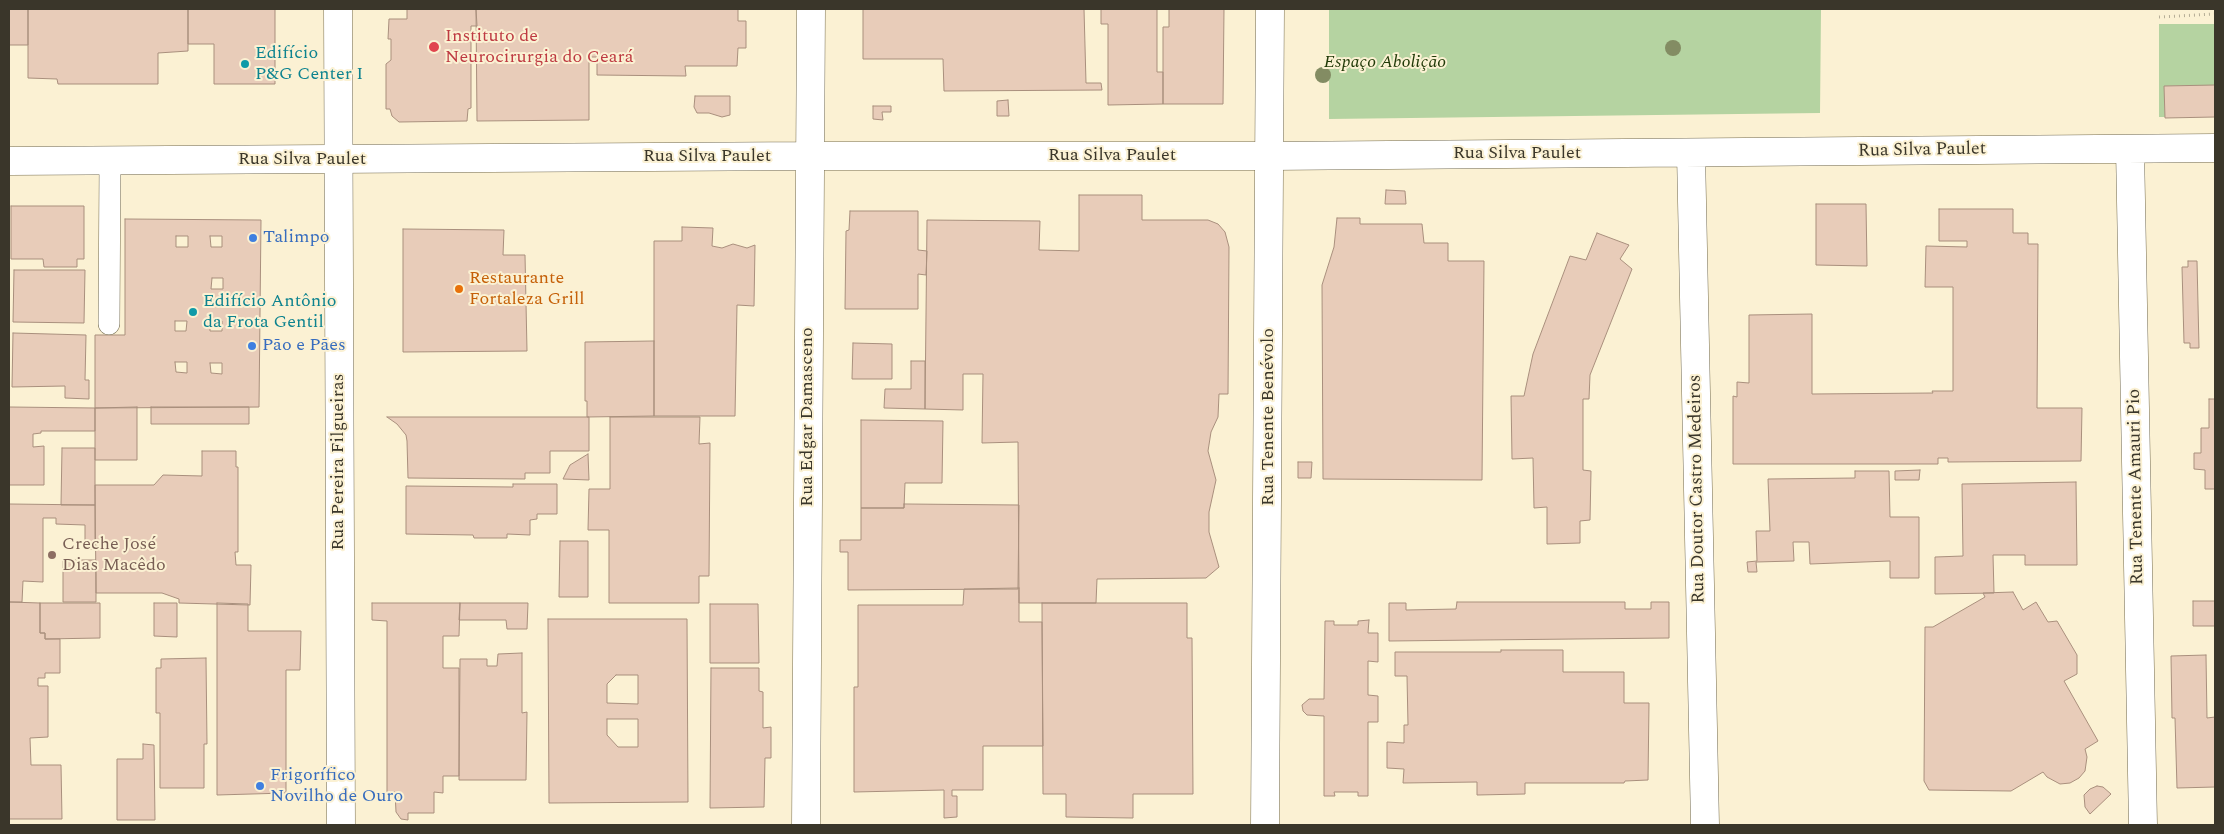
<!DOCTYPE html>
<meta charset="utf-8">
<style>
body{margin:0}
#map{position:relative;width:2224px;height:834px;overflow:hidden;background:#fbf1d3;font-family:Spectral,serif}
canvas{display:block}
.frame{position:absolute;inset:0;border:10px solid #3a362a;pointer-events:none}
</style>
<div id="map">
<canvas width="2224" height="834"></canvas>
<div class="frame"></div>
</div>
<script>
const ctx = document.querySelector('canvas').getContext('2d');
ctx.lineJoin = 'round';
function fill(path, color) {
  ctx.fillStyle = color;
  ctx.fill(path, 'evenodd');
}
function poly(rows) {
  const path = new Path2D();
  for (const r of rows) {
    path.moveTo(r[0], r[1]);
    for (let i = 2; i < r.length; i += 2) path.lineTo(r[i], r[i + 1]);
  }
  return path;
}
function strokePath(path, color, width, dash) {
  ctx.strokeStyle = color;
  ctx.lineWidth = width;
  ctx.lineCap = dash ? 'butt' : 'round';
  ctx.setLineDash(dash || []);
  ctx.stroke(path);
}
function drawText(font, color, halo, rows, align = 'center') {
  ctx.font = font + ' Spectral,serif';
  ctx.lineWidth = 4;
  ctx.setLineDash([]);
  ctx.textBaseline = 'middle';
  ctx.strokeStyle = halo;
  ctx.fillStyle = color;
  for (const [text, x, y, turn = 0] of rows) {
    ctx.save();
    ctx.translate(x, y);
    ctx.rotate((+turn || 0) * Math.PI / 180);
    ctx.textAlign = isNaN(turn) ? turn : align;
    if (halo) ctx.strokeText(text, 0, 0);
    ctx.fillText(text, 0, 0);
    ctx.restore();
  }
}
fill(poly([
 [1329,9,1821,9,1820,113,1329,119],
 [2159,24,2215,24,2215,117,2159,117]
]), '#b5d3a1');
const building = poly([
 [9,9,28,9,28,45,9,45,9,9],
 [28,9,188,9,188,51,158,53,158,84,58,84,57,79,28,78,28,9],
 [188,9,275,9,275,84,214,84,214,44,188,44,188,9],
 [407,9,476,9,477,26,471,26,471,108,468,109,467,121,399,122,392,116,390,109,386,109,386,64,391,60,391,39,388,39,389,19,407,19,407,9],
 [476,9,738,9,738,21,746,21,746,48,738,48,737,66,685,66,686,76,597,75,597,57,589,57,589,120,477,121,476,9],
 [863,9,1084,9,1086,83,1101,83,1102,90,944,91,943,59,863,59,863,9],
 [1101,9,1157,9,1157,72,1163,72,1163,104,1108,105,1108,24,1101,24,1101,9],
 [1169,9,1224,9,1223,104,1163,104,1163,27,1169,27,1169,9],
 [2215,85,2215,117,2165,118,2164,86,2215,85],
 [695,96,730,96,730,115,722,117,709,113,697,113,694,107,695,96],
 [1008,100,1009,116,997,116,997,101,1008,100],
 [873,106,891,106,891,112,882,112,883,120,873,119,873,106],
 [1386,190,1405,191,1406,204,1385,204,1386,190],
 [1079,195,1142,195,1142,220,1208,220,1218,224,1225,232,1229,247,1228,394,1219,394,1218,417,1211,432,1208,451,1216,480,1209,512,1209,532,1219,567,1206,578,1097,579,1096,603,1019,603,1018,442,982,443,983,374,963,374,963,410,925,409,927,220,1040,221,1039,250,1079,251,1079,195],
 [1816,204,1866,204,1867,266,1816,265,1816,204],
 [11,206,84,206,84,259,77,259,77,267,44,267,43,259,11,259,11,206],
 [1939,209,2013,209,2013,233,2028,233,2028,244,2038,244,2037,408,2082,408,2081,461,1948,462,1948,458,1938,458,1938,464,1733,464,1733,396,1737,397,1737,382,1749,383,1749,315,1812,314,1812,394,1933,393,1932,391,1953,391,1953,287,1925,287,1926,246,1967,247,1967,241,1939,241,1939,209],
 [850,211,918,211,918,250,927,251,926,275,918,274,918,309,845,309,846,231,849,230,850,211],
 [1337,218,1360,218,1360,224,1422,224,1424,243,1448,243,1448,261,1484,261,1482,480,1323,479,1322,285,1334,247,1337,218],
 [125,219,261,220,259,407,95,408,95,335,125,335,125,219],
 [176,236,188,236,188,247,176,247,176,236],
 [210,236,222,236,222,247,211,247,210,236],
 [212,278,223,278,223,289,211,289,212,278],
 [210,320,222,321,222,331,210,331,210,320],
 [175,321,187,321,186,331,175,331,175,321],
 [175,362,187,362,187,373,176,372,175,362],
 [210,363,222,363,222,374,211,373,210,363],
 [682,227,713,228,712,246,722,248,733,244,747,248,755,245,754,306,737,305,735,416,654,416,654,241,682,241,682,227],
 [403,229,504,230,503,255,525,255,527,351,403,352,403,229],
 [1597,233,1629,245,1620,259,1632,269,1590,375,1589,399,1583,399,1583,470,1591,471,1590,520,1580,521,1580,543,1547,544,1547,507,1534,508,1533,458,1512,459,1511,396,1524,396,1533,354,1570,256,1586,260,1597,233],
 [2188,261,2197,261,2199,348,2190,348,2190,343,2184,343,2182,267,2188,267,2188,261],
 [14,270,85,270,84,323,13,322,14,270],
 [13,333,86,335,85,380,89,380,89,399,65,398,65,386,12,387,13,333],
 [654,341,654,416,587,417,587,401,585,401,585,342,654,341],
 [853,343,892,344,892,379,852,379,853,343],
 [911,361,925,361,925,409,884,408,885,389,911,389,911,361],
 [2209,399,2215,399,2215,489,2205,489,2205,470,2194,469,2194,453,2201,453,2201,428,2209,428,2209,399],
 [9,407,95,408,95,431,41,431,41,433,33,434,33,447,44,446,44,485,9,485,9,407],
 [137,407,137,460,95,460,95,408,137,407],
 [151,407,249,407,249,424,151,424,151,407],
 [387,417,589,417,589,451,550,451,550,473,525,473,525,479,408,478,407,441,406,435,397,424,387,417],
 [610,417,700,417,699,444,710,443,709,576,699,576,699,603,609,603,609,530,588,530,589,489,610,489,610,417],
 [861,420,943,421,942,483,905,483,904,508,861,508,861,420],
 [62,448,95,448,95,505,61,505,62,448],
 [202,451,236,451,236,467,238,467,238,552,235,552,236,565,251,565,250,605,179,603,179,599,162,593,96,593,95,485,154,485,163,475,202,476,202,451],
 [588,454,589,480,563,479,570,465,588,454],
 [1298,462,1312,462,1311,478,1298,478,1298,462],
 [1920,470,1919,480,1895,480,1895,471,1920,470],
 [1855,471,1889,471,1890,517,1919,517,1919,578,1890,578,1890,561,1810,564,1809,542,1793,542,1794,561,1756,562,1757,572,1748,572,1747,562,1757,561,1756,531,1770,531,1768,479,1855,478,1855,471],
 [2076,482,2077,565,2025,565,2025,555,1993,555,1994,593,1935,594,1935,557,1963,556,1962,484,2076,482],
 [513,484,557,484,557,514,537,514,537,519,530,520,530,535,507,534,507,538,474,538,473,535,406,534,406,486,513,487,513,484],
 [9,504,95,505,95,549,85,549,85,525,56,524,56,518,43,518,43,582,23,581,22,602,9,602,9,504],
 [904,504,1019,505,1018,589,848,590,848,552,840,552,840,540,861,540,861,508,904,508,904,504],
 [560,541,588,541,588,597,559,597,560,541],
 [63,560,96,560,96,602,63,602,63,560],
 [1019,588,1019,622,1042,622,1043,746,983,746,983,790,952,790,952,796,957,796,957,817,944,818,944,790,854,792,854,687,858,687,858,605,963,605,964,589,1019,588],
 [2013,592,2023,610,2036,602,2048,622,2057,621,2077,655,2077,674,2064,681,2098,741,2085,749,2087,757,2085,771,2079,778,2070,783,2060,784,2047,777,2043,772,2011,791,1929,790,1924,781,1925,627,1933,627,1985,597,1983,593,2013,592],
 [2193,601,2215,601,2215,626,2193,626,2193,601],
 [9,602,40,603,40,633,45,633,45,639,60,639,60,673,45,673,45,678,38,678,38,686,48,686,48,737,30,738,31,765,61,765,62,819,9,819,9,602],
 [1457,602,1625,602,1625,609,1651,609,1651,602,1669,602,1669,638,1389,641,1389,603,1406,603,1406,610,1456,609,1457,602],
 [40,603,100,603,100,638,45,639,45,633,40,633,40,603],
 [154,603,177,603,177,637,154,636,154,603],
 [217,603,248,604,248,631,301,631,300,670,286,670,286,793,217,795,217,603],
 [372,603,460,603,459,636,443,636,443,668,459,668,459,776,443,776,443,793,434,792,434,813,408,813,408,820,401,819,396,812,395,792,387,793,387,621,372,620,372,603],
 [460,603,528,603,527,629,507,629,506,620,459,620,460,603],
 [1042,603,1187,603,1187,638,1192,638,1193,794,1133,794,1133,818,1066,817,1066,794,1043,794,1042,603],
 [710,604,758,604,759,663,710,663,710,604],
 [548,619,687,619,688,802,549,803,548,619],
 [616,675,638,675,638,704,607,703,607,684,616,675],
 [607,719,638,719,638,747,618,747,607,735,607,719],
 [1369,620,1368,633,1378,633,1378,662,1368,661,1368,695,1378,696,1378,722,1368,722,1368,796,1358,796,1358,792,1334,792,1335,796,1324,796,1324,716,1307,715,1303,711,1302,705,1309,699,1324,699,1325,621,1334,621,1334,625,1358,625,1358,621,1369,620],
 [1501,650,1563,650,1563,672,1624,672,1624,703,1649,703,1648,780,1625,781,1624,783,1525,783,1525,794,1477,795,1477,782,1403,783,1404,769,1387,768,1387,742,1404,743,1404,725,1408,725,1407,676,1395,676,1395,652,1501,652,1501,650],
 [522,653,522,713,527,712,526,780,459,780,460,659,487,659,487,666,497,666,498,654,522,653],
 [2206,655,2207,718,2215,717,2215,787,2177,788,2175,718,2172,718,2171,656,2206,655],
 [206,658,207,744,204,744,204,788,160,788,160,713,156,713,156,668,161,668,161,659,206,658],
 [711,668,759,668,759,691,763,692,763,728,771,727,771,758,765,758,764,807,710,808,711,668],
 [143,744,154,745,155,820,117,820,117,759,143,759,143,744],
 [2097,786,2103,787,2111,794,2090,814,2085,807,2084,795,2090,789,2097,786]
]);
fill(building, '#e8ccb9');
strokePath(building, '#a98f7d', 1);
const service = poly([
 [109,324,110,161]
]);
const minor = poly([
 [2130,149,2143,825],
 [1691,153,1705,825],
 [9,161,811,156,1271,156,2215,148],
 [806,825,811,9]
]);
const tertiary = poly([
 [338,9,341,825],
 [1265,825,1270,9]
]);
strokePath(service, '#746c51', 22);
strokePath(minor, '#746c51', 29);
strokePath(tertiary, '#746c51', 29);
strokePath(poly([
 [2159,17,2215,14]
]), '#b5ad96', 3, [1, 4]);
strokePath(service, '#fff', 21);
strokePath(minor, '#fff', 28);
strokePath(tertiary, '#fff', 28);
ctx.fillStyle = '#838c63';
for (const [x, y] of [
 [1673,48],
 [1323,75]
]) {
  ctx.beginPath();
  ctx.arc(x, y, 8, 0, 2 * Math.PI);
  ctx.fill();
}
for (const [x, y, r, color] of [
 [434,47,6,"#e0444e"],
 [245,64,5,"#0f9aa8"],
 [253,238,5,"#3f7fe0"],
 [459,289,5,"#e8710a"],
 [193,312,5,"#0f9aa8"],
 [252,346,5,"#3f7fe0"],
 [52,555,5,"#8d6e63"],
 [260,786,5,"#3f7fe0"]
]) {
  const dot = new Path2D();
  dot.arc(x, y, r, 0, 2 * Math.PI);
  ctx.fillStyle = color;
  ctx.fill(dot);
  strokePath(dot, '#fbf1d3', 2);
}
drawText('18px', '#be3a42', '#fbf1d3', [
 ["Instituto de",445,37],
 ["Neurocirurgia do Ceará",445,58]
], 'left');
drawText('18px', '#0d838f', '#fbf1d3', [
 ["Edifício",255,54],
 ["P&G Center I",255,75],
 ["Edifício Antônio",203,302],
 ["da Frota Gentil",203,323]
], 'left');
drawText('italic 18px', '#213a08', '#fbf1d3', [
 ["Espaço Abolição",1385,63]
]);
drawText('18px', '#3a362a', '#fbf1d3', [
 ["Rua Silva Paulet",1922,151,-1],
 ["Rua Silva Paulet",1517,154],
 ["Rua Silva Paulet",1112,156],
 ["Rua Silva Paulet",707,157],
 ["Rua Silva Paulet",302,160],
 ["Rua Edgar Damasceno",808,417,-90],
 ["Rua Tenente Benévolo",1269,417,-90],
 ["Rua Pereira Filgueiras",339,462,-90],
 ["Rua Tenente Amauri Pio",2137,487,-91],
 ["Rua Doutor Castro Medeiros",1698,489,-91]
]);
drawText('18px', '#366cbe', '#fbf1d3', [
 ["Talimpo",263,238],
 ["Pão e Pães",262,346],
 ["Frigorífico",270,776],
 ["Novilho de Ouro",270,797]
], 'left');
drawText('18px', '#c56008', '#fbf1d3', [
 ["Restaurante",469,279],
 ["Fortaleza Grill",469,300]
], 'left');
drawText('18px', '#785e54', '#fbf1d3', [
 ["Creche José",62,545],
 ["Dias Macêdo",62,566]
], 'left');
</script>
